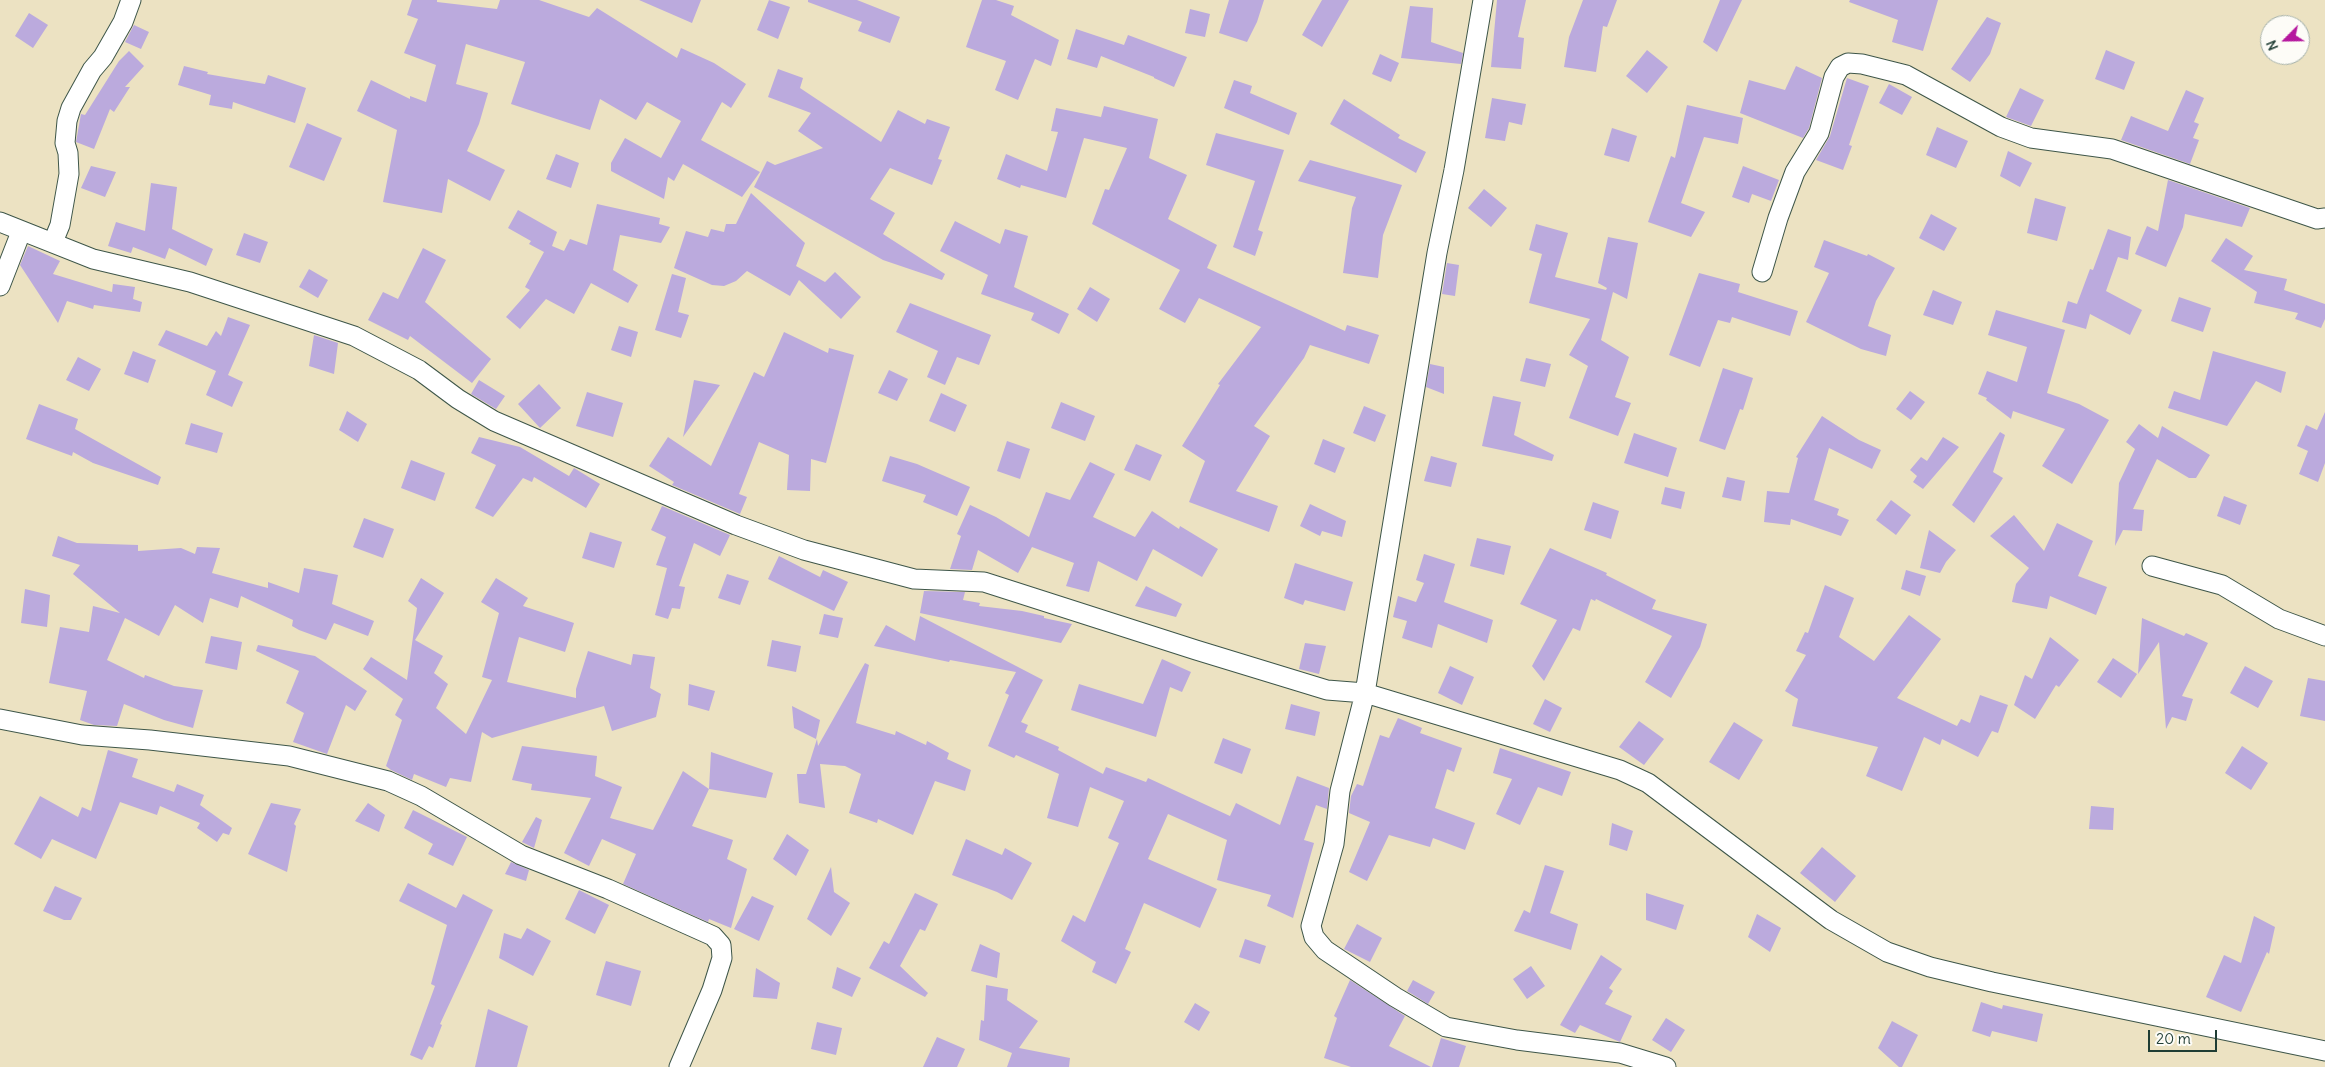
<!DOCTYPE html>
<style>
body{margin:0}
#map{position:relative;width:2325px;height:1067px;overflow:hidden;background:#ece2c2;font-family:Delius,sans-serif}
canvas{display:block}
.north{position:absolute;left:2260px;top:15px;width:50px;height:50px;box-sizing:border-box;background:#fdfcf7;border:1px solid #a4b0a9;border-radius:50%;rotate:247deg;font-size:14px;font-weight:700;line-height:20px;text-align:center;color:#1f3d34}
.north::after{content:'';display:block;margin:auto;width:18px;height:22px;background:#b5179e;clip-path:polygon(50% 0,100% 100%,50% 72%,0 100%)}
.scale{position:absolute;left:2148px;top:1030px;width:69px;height:22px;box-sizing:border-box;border:2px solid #1f3d34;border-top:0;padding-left:6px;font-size:15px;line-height:18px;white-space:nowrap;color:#1f3d34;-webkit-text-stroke:4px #fdfcf7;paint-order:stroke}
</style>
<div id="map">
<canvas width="2325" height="1067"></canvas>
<div class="north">N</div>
<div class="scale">20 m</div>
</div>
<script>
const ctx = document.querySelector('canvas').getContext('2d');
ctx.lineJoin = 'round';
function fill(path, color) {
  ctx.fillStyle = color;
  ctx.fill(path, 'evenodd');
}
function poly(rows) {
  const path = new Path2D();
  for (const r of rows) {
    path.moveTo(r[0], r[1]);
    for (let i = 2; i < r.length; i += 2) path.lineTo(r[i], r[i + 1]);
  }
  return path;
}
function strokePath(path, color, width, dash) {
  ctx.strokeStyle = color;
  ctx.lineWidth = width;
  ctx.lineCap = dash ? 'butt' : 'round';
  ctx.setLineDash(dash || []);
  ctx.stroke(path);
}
fill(poly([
 [412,0,437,0,437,2,497,9,500,0,539,0,589,17,597,8,677,58,681,48,714,63,746,84,731,108,722,102,701,140,760,172,742,197,683,164,674,181,668,177,664,199,611,171,611,163,625,138,661,158,681,121,647,102,636,120,600,99,590,130,511,104,525,62,466,44,456,84,488,93,479,124,467,151,505,170,490,201,448,179,442,213,383,202,397,130,357,111,371,80,410,99,410,96,426,102,436,65,404,53,418,19,407,15],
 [639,0,701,0,692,23],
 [769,0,790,7,778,39,757,30],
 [808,0,857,0,900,17,890,43,858,31,862,22,808,2],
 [982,0,996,0,1014,6,1011,15,1059,40,1051,66,1035,59,1018,100,995,90,1006,61,966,47],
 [1229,0,1264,0,1257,22,1247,42,1219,33],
 [1322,0,1349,0,1322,47,1302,35],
 [1497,0,1526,0,1518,37,1524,38,1521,69,1491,67],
 [1583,0,1617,0,1607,27,1603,26,1596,72,1564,67,1569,37],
 [1720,0,1742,0,1717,52,1703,42],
 [1850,0,1938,0,1923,51,1892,42,1898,20,1849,2],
 [1410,6,1433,8,1431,42,1463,53,1461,64,1401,58],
 [1190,9,1210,14,1205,37,1185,33],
 [29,13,48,25,33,48,15,36],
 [1987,17,2001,23,1990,54,1970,82,1951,69],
 [134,25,149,32,141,49,125,42],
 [1076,29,1124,45,1128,35,1187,57,1174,87,1154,78,1154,77,1101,56,1097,68,1067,59],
 [1647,50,1668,67,1647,93,1626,76],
 [2106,50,2135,62,2124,90,2095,79],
 [129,51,144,66,125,87,130,87,114,112,110,109,94,149,76,142,81,114,85,115,119,61],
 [1380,54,1399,63,1391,82,1372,74],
 [184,66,208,72,207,74,265,84,268,75,306,88,295,123,233,102,232,109,209,105,211,95,178,85],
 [1796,66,1822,78,1809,128,1803,138,1740,113,1749,80,1785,90],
 [778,69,803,78,800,88,881,142,898,110,925,124,927,119,950,127,938,159,942,160,932,185,890,168,870,199,895,213,883,234,945,274,942,280,883,260,754,187,767,161,775,165,823,148,798,131,811,113,768,97],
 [1847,78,1869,86,1849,145,1852,146,1843,170,1816,160,1830,136],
 [1234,80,1252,86,1250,93,1297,113,1289,135,1224,108],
 [1889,84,1912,97,1902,115,1879,103],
 [2020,88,2044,100,2031,126,2006,117],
 [2186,90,2204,98,2194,122,2199,124,2193,138,2199,140,2190,164,2121,140,2131,116,2168,131],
 [1492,98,1526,104,1522,125,1509,122,1505,141,1485,138],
 [1344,99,1400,135,1398,138,1426,152,1416,173,1330,124],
 [1687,105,1743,118,1738,144,1704,137,1681,203,1705,212,1691,237,1648,222,1671,156,1675,158],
 [1104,106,1158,119,1149,158,1187,175,1168,219,1217,245,1207,268,1345,331,1347,325,1379,335,1369,364,1310,345,1304,358,1254,426,1270,436,1236,491,1278,506,1269,532,1189,502,1205,461,1182,446,1220,385,1218,384,1261,327,1199,298,1185,323,1159,309,1180,270,1092,224,1105,189,1109,190,1127,148,1084,138,1066,198,1021,185,1020,188,997,179,1006,154,1047,171,1058,132,1051,131,1056,108,1101,117],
 [307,123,342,138,324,181,289,167],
 [1937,127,1968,141,1956,168,1926,155],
 [1612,128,1637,136,1629,162,1604,155],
 [1216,133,1284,150,1258,230,1263,232,1255,256,1233,247,1255,181,1206,165],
 [2008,151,2032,163,2020,187,2000,176],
 [556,154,579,163,571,188,546,179],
 [1310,160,1402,185,1383,235,1378,278,1343,273,1352,208,1356,197,1298,181],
 [91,166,116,172,105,197,81,188],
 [1743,166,1779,180,1771,201,1752,194,1749,203,1732,197],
 [2168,180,2250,208,2242,227,2185,214,2183,227,2166,267,2135,254,2147,226,2158,231],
 [151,183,177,187,172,229,213,249,206,266,169,248,165,259,133,247,131,253,108,246,116,222,145,231],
 [1484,189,1507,208,1491,227,1468,208],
 [751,193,805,243,796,266,825,282,835,272,861,297,841,319,799,280,790,296,747,271,736,281,724,286,712,285,674,268,686,231,708,237,711,229,724,232,726,224,736,224],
 [2035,198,2066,207,2057,241,2027,233],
 [597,204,660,218,659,224,670,227,661,243,620,235,613,270,638,285,628,303,591,283,574,314,546,299,520,329,506,317,530,290,525,287,544,252,529,244,531,241,508,228,518,210,557,232,552,246,564,251,570,239,587,245],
 [1931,214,1957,228,1944,251,1919,238],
 [955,221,1000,244,1005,229,1028,236,1014,287,1069,314,1059,334,1031,320,1034,313,981,294,988,275,940,251],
 [1536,224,1568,233,1555,277,1606,290,1607,288,1598,283,1608,237,1638,243,1627,299,1613,292,1601,340,1629,357,1615,397,1631,403,1618,436,1569,418,1588,366,1569,355,1590,319,1529,303,1542,254,1529,250],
 [2108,229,2131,237,2128,260,2118,257,2106,291,2142,310,2130,335,2090,314,2086,329,2062,322,2068,301,2077,304,2090,269,2093,270],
 [244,233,268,242,260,263,236,255],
 [2226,238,2253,256,2244,270,2287,279,2284,290,2325,304,2325,319,2321,328,2295,319,2298,313,2254,303,2257,292,2211,261],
 [1824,240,1867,256,1868,254,1895,268,1876,301,1868,326,1891,335,1886,356,1861,349,1806,322,1829,273,1814,267],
 [28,246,60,261,53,274,112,292,113,284,135,287,133,299,142,302,140,312,94,305,93,309,67,301,58,323,20,265],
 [423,248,446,260,425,302,491,359,472,383,410,336,408,340,368,320,383,292,398,299],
 [1447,263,1459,265,1455,296,1442,294],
 [309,269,328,280,318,298,299,287],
 [1699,273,1740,284,1738,292,1798,311,1790,336,1732,317,1730,323,1718,320,1700,367,1669,355],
 [672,274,686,278,678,312,689,315,681,338,655,330],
 [1090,287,1110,299,1097,322,1077,309],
 [1933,290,1962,302,1953,325,1923,315],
 [2179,297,2211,308,2203,332,2171,321],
 [910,303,991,335,979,365,957,357,945,385,927,377,938,351,896,332],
 [1996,310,2065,330,2047,393,2079,404,2109,420,2072,484,2042,466,2065,429,2013,411,2011,419,1986,400,1987,398,1978,394,1987,371,2017,382,2027,347,1988,335],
 [228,317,250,325,228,375,243,382,232,407,206,395,216,371,158,345,166,330,207,346,216,331,221,336],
 [619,326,638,332,631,357,611,350],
 [784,332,828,353,829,348,854,355,826,463,811,459,810,491,787,490,789,455,759,442,739,494,747,497,740,514,672,485,674,482,649,466,668,437,711,466,754,372,764,377],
 [314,335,338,343,334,374,309,366],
 [133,351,156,360,148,383,124,374],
 [2213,351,2286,372,2281,393,2256,381,2227,426,2168,408,2174,391,2200,400],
 [78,357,101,369,89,391,66,380],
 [1526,358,1551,364,1545,387,1520,381],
 [1430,364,1444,367,1444,394,1426,387],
 [1723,368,1753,378,1743,410,1740,409,1725,450,1699,441],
 [889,370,908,379,897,401,878,393],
 [479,380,505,396,496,409,471,394],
 [694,380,720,385,683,437],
 [539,384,561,408,540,428,518,404],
 [1910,391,1925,402,1911,420,1896,409],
 [587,392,623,403,613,437,576,426],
 [941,393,967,405,955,432,929,421],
 [1493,396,1521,402,1514,435,1554,455,1552,461,1482,446],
 [1061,402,1095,416,1085,441,1051,428],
 [39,404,78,419,75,429,161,477,158,485,93,463,73,452,72,456,26,439],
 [1364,406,1386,415,1375,442,1353,433],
 [347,411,367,424,358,442,339,430],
 [2325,412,2325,463,2318,482,2299,474,2308,451,2297,446,2306,425,2317,430],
 [1822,416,1859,440,1881,450,1872,469,1829,448,1814,500,1839,509,1837,515,1849,520,1841,536,1791,519,1790,525,1764,522,1767,491,1789,493,1798,458,1796,457],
 [191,423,223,433,217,453,185,444],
 [2139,424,2158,438,2162,426,2210,455,2196,478,2189,478,2157,459,2133,509,2144,510,2142,531,2123,530,2115,546,2119,483,2135,449,2126,442],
 [2000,432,2005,435,1993,472,2003,478,1974,523,1952,505],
 [1634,433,1677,448,1668,477,1624,463],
 [479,437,520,447,569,476,574,468,600,484,586,508,534,477,532,482,523,478,493,517,475,508,496,465,471,453],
 [1943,437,1959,447,1923,489,1913,482,1917,476,1910,470,1921,457,1927,461],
 [1323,439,1345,448,1335,473,1314,464],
 [1007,441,1030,449,1020,479,997,471],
 [1136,444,1162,455,1150,481,1124,470],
 [890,456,917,464,970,487,957,516,923,502,926,495,882,481],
 [1431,456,1457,463,1451,487,1424,481],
 [411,460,445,473,435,501,401,488],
 [1090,462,1115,474,1093,517,1135,537,1152,511,1179,529,1180,526,1218,549,1202,577,1153,549,1137,581,1098,561,1089,592,1066,586,1074,563,1032,547,1018,573,978,550,972,570,950,569,961,536,957,534,970,505,996,517,1029,537,1046,492,1070,500],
 [1727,477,1745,481,1741,501,1722,497],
 [1665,487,1685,492,1681,509,1661,504],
 [2224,496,2247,505,2240,525,2217,516],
 [1891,500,1911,515,1896,535,1876,520],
 [1593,502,1619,511,1611,539,1584,530],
 [1310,504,1346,521,1342,537,1322,531,1320,536,1300,526],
 [662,506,730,535,720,556,694,543,679,586,685,587,680,609,672,608,668,619,655,615,667,568,656,565,666,537,651,530],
 [2014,515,2044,551,2057,523,2093,541,2078,576,2107,587,2096,615,2050,596,2047,609,2012,602,2016,584,2029,568,1990,536],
 [364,518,394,529,383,558,353,547],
 [1929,530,1956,550,1946,562,1940,573,1920,568],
 [590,532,622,542,614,568,582,558],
 [58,536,77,543,138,545,138,551,181,548,195,554,197,547,220,548,212,573,268,588,268,582,299,593,304,568,338,575,332,604,374,621,368,636,334,623,326,640,299,630,292,626,293,620,241,596,238,608,210,598,203,623,175,605,159,636,125,618,107,660,144,678,145,675,174,686,203,690,193,728,164,720,124,704,117,726,94,725,80,720,87,691,49,683,60,627,89,632,93,606,120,613,73,574,80,565,52,556],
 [1477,538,1511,546,1504,575,1470,566],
 [1550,548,1607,573,1606,575,1656,600,1652,609,1707,624,1700,647,1671,698,1645,682,1672,636,1596,599,1595,601,1591,599,1580,631,1573,628,1544,681,1532,666,1557,620,1520,604],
 [1424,554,1455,564,1444,602,1493,620,1487,643,1438,624,1432,648,1402,638,1407,621,1393,617,1398,596,1416,602,1424,583,1416,580],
 [779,556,820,577,823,570,848,582,834,611,768,579],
 [1295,563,1353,582,1345,611,1305,600,1303,605,1284,598],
 [1906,570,1926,576,1920,596,1901,589],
 [727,574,749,581,740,605,718,598],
 [421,578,444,593,415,640,443,656,434,673,448,684,436,708,466,734,492,680,482,677,499,613,481,602,496,578,528,598,523,606,574,623,565,652,519,637,507,682,576,698,576,689,588,651,631,665,633,654,655,657,650,688,661,694,656,717,612,731,604,706,492,738,482,732,471,782,450,778,446,787,414,774,412,780,391,770,386,766,402,720,395,715,403,699,363,669,371,657,407,680,417,608,408,601],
 [1825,585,1854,598,1839,637,1874,661,1909,615,1941,639,1897,698,1957,726,1961,719,1970,723,1980,695,2008,705,1998,733,1992,731,1978,757,1942,739,1940,745,1924,737,1902,791,1866,776,1878,747,1792,726,1798,699,1785,691,1806,655,1796,651,1805,632,1808,633],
 [1146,586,1182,604,1176,617,1135,606],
 [25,589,50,595,47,627,21,623],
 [924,591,965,592,963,600,980,603,979,606,1022,611,1044,616,1044,618,1072,624,1061,643,920,613],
 [824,614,843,618,838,638,819,634],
 [920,616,1043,680,1021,722,1028,725,1025,732,1059,747,1058,750,1103,774,1106,767,1146,782,1148,778,1230,816,1236,803,1280,825,1297,776,1329,788,1327,809,1316,805,1304,840,1314,843,1293,918,1267,906,1271,895,1217,880,1227,840,1168,814,1148,859,1217,889,1200,928,1144,903,1125,949,1131,952,1116,984,1092,972,1096,962,1061,941,1073,915,1085,922,1119,843,1108,838,1124,801,1090,787,1078,827,1047,818,1059,774,1016,755,1014,758,988,746,1009,695,1005,693,1016,672,950,660,949,662,874,646,886,625,915,641],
 [2142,618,2184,636,2186,633,2208,643,2182,696,2193,699,2186,721,2172,717,2166,729,2159,642,2138,674],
 [211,636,242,642,237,670,205,663],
 [2050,637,2079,660,2059,687,2056,685,2035,719,2014,705,2025,675,2032,679],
 [772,640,801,646,796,672,767,666],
 [1305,643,1326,646,1319,674,1299,669],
 [258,645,315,656,367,691,355,711,346,705,327,754,293,742,304,713,286,703,299,671,256,651],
 [2113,658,2137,674,2121,698,2097,682],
 [1162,659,1191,672,1182,692,1170,687,1156,737,1071,710,1079,684,1143,704],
 [865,663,869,665,856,723,895,735,896,731,926,745,927,741,949,753,947,759,971,770,965,791,935,781,913,835,878,819,877,823,849,813,861,774,845,766,820,764,825,808,799,803,797,774,806,774,817,739,818,746],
 [1450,666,1474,677,1462,705,1438,693],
 [2245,666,2273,681,2258,708,2230,693],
 [2308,678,2325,681,2325,721,2300,716],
 [689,684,715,691,709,711,688,705],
 [1545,699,1562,708,1550,732,1533,724],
 [1291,704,1320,712,1315,736,1285,729],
 [792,706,820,720,816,739,794,728],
 [1398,718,1422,728,1420,733,1462,748,1454,772,1447,769,1435,808,1475,823,1465,850,1433,838,1430,847,1389,835,1367,881,1349,872,1370,822,1349,813,1351,796,1357,784,1363,786,1380,735,1389,738],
 [1639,721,1664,739,1644,765,1619,747],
 [1734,722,1763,740,1739,780,1709,762],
 [1223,738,1251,749,1242,774,1214,763],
 [522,746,597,756,595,776,622,787,610,818,653,830,683,771,709,789,692,826,733,840,727,859,747,869,731,928,709,919,708,922,623,884,636,854,602,839,589,866,564,853,591,798,531,790,532,784,512,780],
 [2242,746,2268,763,2251,790,2225,773],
 [1500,748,1571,772,1562,796,1538,787,1520,825,1496,814,1512,779,1493,773],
 [108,750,138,759,132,777,174,792,177,784,204,795,200,805,232,828,229,835,223,833,217,842,197,828,200,823,160,806,157,815,120,802,96,859,52,839,41,859,14,844,40,796,78,817,82,807,91,811],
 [711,752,773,773,766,798,709,789],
 [271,803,301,809,294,824,296,826,287,872,248,854],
 [368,803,385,815,379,832,355,821],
 [2091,806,2114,808,2113,830,2089,829],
 [413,810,467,837,453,866,428,854,433,844,404,828],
 [536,817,542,820,534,848,522,842],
 [1612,823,1633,831,1627,851,1609,845],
 [787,834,809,850,796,876,773,859],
 [966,839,1002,855,1005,848,1032,863,1012,900,997,892,952,875],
 [1822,847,1856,876,1835,902,1800,873],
 [511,862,529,870,526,881,505,874],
 [1545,865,1564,871,1550,913,1578,924,1571,950,1514,931,1524,910,1530,913],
 [831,867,834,892,850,903,831,936,807,919],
 [408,883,456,908,463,894,493,910,440,1024,442,1025,433,1048,429,1046,422,1060,410,1055,435,986,431,984,447,925,399,901],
 [55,886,82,898,71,920,64,920,43,911],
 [579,890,609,905,595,934,565,919],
 [915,893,938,904,925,931,920,929,900,966,928,993,925,997,869,968,884,941,889,944],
 [1646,893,1684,905,1676,930,1646,920],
 [752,896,774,906,759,941,734,929],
 [1757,914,1781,928,1770,952,1748,937],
 [2254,916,2275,927,2269,954,2267,952,2241,1012,2206,997,2224,955,2241,963],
 [1357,924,1382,938,1370,962,1344,949],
 [527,928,551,941,533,976,499,958,504,933,521,939],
 [1245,939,1266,946,1260,964,1239,957],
 [980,944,1000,953,997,978,971,971],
 [1601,955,1622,969,1609,988,1613,991,1605,1004,1632,1016,1620,1042,1580,1025,1575,1033,1560,1025],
 [606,961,641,971,631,1006,596,995],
 [1531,966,1545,986,1527,999,1513,979],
 [837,967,861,978,852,997,832,988],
 [756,968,780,983,777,999,753,997],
 [1350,980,1405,1016,1389,1046,1431,1067,1351,1067,1324,1058,1337,1018,1334,1016],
 [1413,980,1435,992,1428,1004,1407,991],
 [986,985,1008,989,1007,1000,1038,1021,1019,1048,1070,1058,1069,1067,1007,1067,1012,1053,979,1040,981,1020,984,1021],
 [1981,1002,2002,1009,2003,1005,2043,1014,2037,1042,1992,1031,1990,1037,1972,1031],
 [1195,1003,1210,1012,1199,1031,1184,1022],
 [488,1009,528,1026,517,1067,475,1067],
 [1666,1018,1685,1030,1671,1052,1652,1040],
 [1892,1021,1918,1035,1902,1067,1899,1067,1878,1048],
 [817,1022,842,1028,836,1055,811,1049],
 [937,1037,965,1049,957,1067,923,1067],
 [1441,1038,1466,1046,1459,1067,1432,1067]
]), '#bad');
const street = poly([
 [1483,0,1454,170,1437,253,1365,693,1340,791,1334,844,1311,926,1314,937,1325,950,1395,997,1446,1027,1517,1040,1620,1053,1666,1067],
 [0,222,93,259,190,282,354,336,419,370,458,399,494,421,736,525,804,550,914,579,984,582,1196,650,1327,690,1365,693,1620,770,1648,783,1831,920,1887,952,1930,967,1992,982,2325,1051],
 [53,242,60,225,69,174,68,153,65,143,67,121,71,108,92,70,103,57,123,22,131,0],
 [1762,272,1778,218,1795,172,1819,133,1834,77,1840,67,1848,63,1862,64,1906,75,2001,127,2031,138,2112,149,2317,219,2325,218],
 [0,286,21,232],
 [2152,566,2222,585,2279,619,2325,636],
 [0,719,82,735,150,740,289,756,388,781,421,796,521,855,608,889,713,936,721,945,722,958,712,990,679,1067]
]);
strokePath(street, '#3e5649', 21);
strokePath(street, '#fff', 19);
</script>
